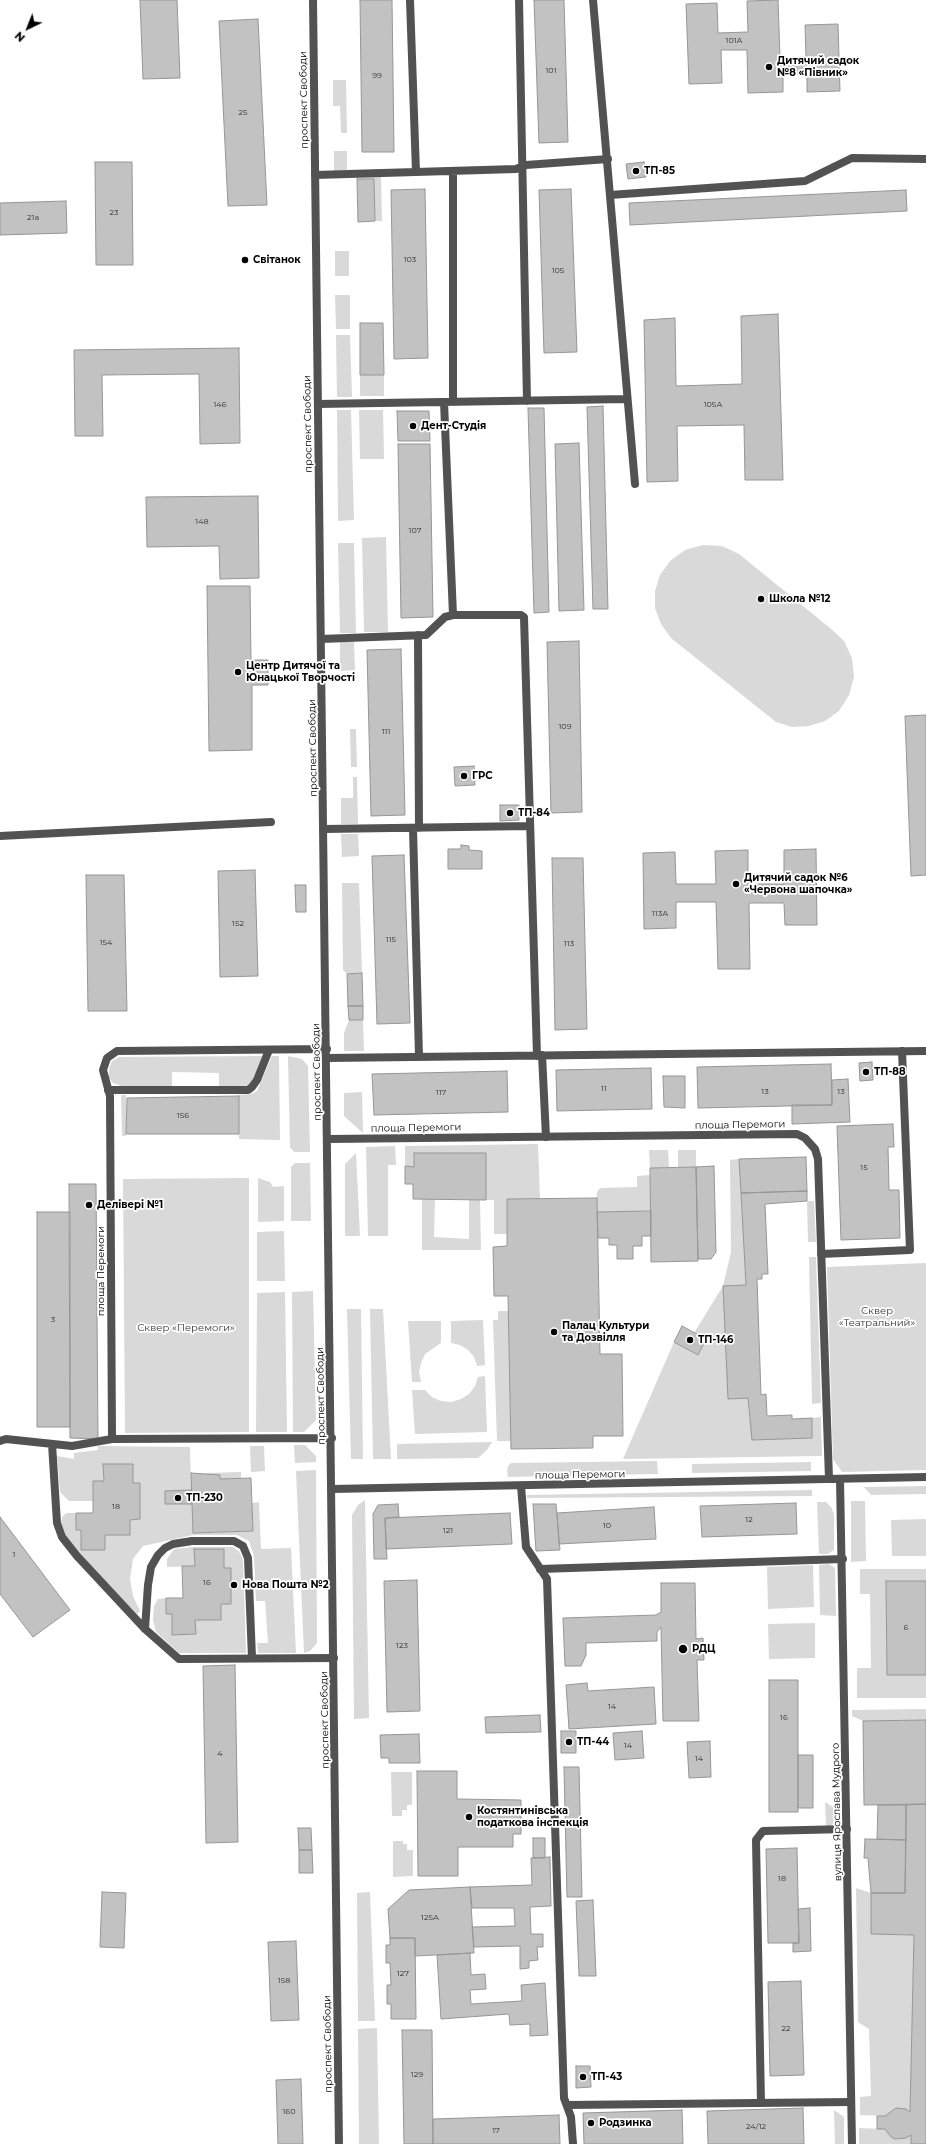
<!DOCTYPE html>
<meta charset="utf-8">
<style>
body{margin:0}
#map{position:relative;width:926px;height:2144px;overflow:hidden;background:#fff;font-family:Montserrat,sans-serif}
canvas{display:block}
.north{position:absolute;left:8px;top:8px;width:40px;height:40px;-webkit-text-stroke:3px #fff;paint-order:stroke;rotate:223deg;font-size:11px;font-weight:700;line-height:16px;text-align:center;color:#000}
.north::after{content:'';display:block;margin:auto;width:14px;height:18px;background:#000;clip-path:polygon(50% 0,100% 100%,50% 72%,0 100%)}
</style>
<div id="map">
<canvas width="926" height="2144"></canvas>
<div class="north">N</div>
</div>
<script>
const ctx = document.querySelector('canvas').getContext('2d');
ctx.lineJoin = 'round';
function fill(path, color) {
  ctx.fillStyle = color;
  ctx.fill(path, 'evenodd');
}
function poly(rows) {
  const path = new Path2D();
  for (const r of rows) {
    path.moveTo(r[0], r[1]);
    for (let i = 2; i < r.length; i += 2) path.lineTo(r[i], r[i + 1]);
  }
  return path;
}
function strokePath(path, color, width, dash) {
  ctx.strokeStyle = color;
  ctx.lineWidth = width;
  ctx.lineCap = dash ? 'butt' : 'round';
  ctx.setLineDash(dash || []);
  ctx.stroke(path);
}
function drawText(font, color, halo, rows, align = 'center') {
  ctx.font = font + ' Montserrat,sans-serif';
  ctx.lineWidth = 3.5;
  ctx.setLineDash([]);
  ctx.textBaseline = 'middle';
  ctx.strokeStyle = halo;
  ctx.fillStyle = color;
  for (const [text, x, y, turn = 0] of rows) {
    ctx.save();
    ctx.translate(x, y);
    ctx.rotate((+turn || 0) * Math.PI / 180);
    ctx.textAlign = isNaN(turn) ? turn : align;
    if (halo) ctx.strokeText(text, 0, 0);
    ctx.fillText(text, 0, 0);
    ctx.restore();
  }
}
fill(poly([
 [333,80,346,80,347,133,341,133,340,106,333,106],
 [334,151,347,151,347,170,334,171],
 [381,176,382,221,375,221,374,179,357,179,357,177],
 [335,251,349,251,349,276,335,276],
 [335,295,350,295,350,329,336,329],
 [336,335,350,335,352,397,337,397],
 [360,375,384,375,384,396,360,396],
 [337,410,351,410,354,520,338,521],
 [359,410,383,410,384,459,360,459],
 [386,537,388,632,364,632,362,538],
 [338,543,354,543,356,633,340,633],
 [703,545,722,546,739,554,830,628,844,641,852,658,854,677,849,695,839,711,825,721,809,726,792,727,776,722,671,638,661,624,655,608,655,591,660,575,670,561,685,550],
 [340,642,354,642,355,670,340,671],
 [350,729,356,729,357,767,351,767],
 [353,777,357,777,358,824,341,824,341,798,353,798],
 [341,834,358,834,359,856,342,857],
 [342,883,359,883,362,973,347,974,343,970],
 [349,1020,363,1020,364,1051,344,1051,344,1033],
 [262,1056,254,1077,250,1084,244,1086,219,1086,219,1073,172,1072,172,1086,121,1086,113,1083,109,1078,109,1069,112,1061,119,1057],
 [272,1056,279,1056,280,1140,239,1139,238,1095,251,1094,257,1091],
 [288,1056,302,1059,308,1066,310,1152,294,1152,290,1147],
 [362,1092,363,1133,344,1116,344,1093],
 [121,1095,126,1095,126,1136,122,1136],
 [538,1144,540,1199,507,1200,507,1234,494,1234,494,1200,486,1200,486,1153,414,1153,414,1167,405,1166,405,1146],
 [395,1146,396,1165,388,1165,388,1236,368,1236,366,1147],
 [649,1150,668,1150,669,1167,650,1168],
 [678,1150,696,1150,696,1167,678,1167],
 [356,1153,360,1236,345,1236,345,1164],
 [739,1159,746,1285,749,1419,752,1420,752,1440,812,1438,812,1418,821,1417,822,1456,623,1459,674,1342,698,1355,706,1339,694,1333,723,1286,731,1252,730,1160],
 [295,1163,310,1163,311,1221,291,1221,291,1167],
 [650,1175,651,1211,597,1212,597,1192,600,1188,637,1187,637,1176],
 [249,1178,249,1432,125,1433,123,1179],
 [258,1178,270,1182,273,1187,284,1186,284,1221,258,1222],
 [422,1199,435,1199,434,1237,469,1239,469,1200,480,1200,481,1250,422,1250],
 [807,1201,814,1201,816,1242,808,1242],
 [284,1231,285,1281,257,1281,257,1232],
 [809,1257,816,1257,821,1403,812,1404],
 [926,1263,926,1470,842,1472,833,1459,827,1267],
 [313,1291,316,1420,304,1432,293,1432,292,1292],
 [285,1292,287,1432,256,1432,257,1293],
 [347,1309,361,1309,363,1459,351,1459],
 [370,1309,383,1309,391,1459,373,1459],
 [498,1311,509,1311,511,1441,497,1441,493,1320,498,1320],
 [483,1320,485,1365,477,1366,474,1357,468,1350,460,1345,451,1343,451,1321],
 [408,1321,441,1321,441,1343,425,1354,421,1363,419,1372,421,1382,412,1382],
 [485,1376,487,1432,415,1434,412,1390,425,1390,432,1397,441,1401,451,1402,461,1399,469,1394,475,1386,478,1377],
 [492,1442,487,1450,478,1458,397,1459,397,1444],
 [294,1445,305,1445,316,1456,316,1462,295,1463],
 [98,1446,190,1447,191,1490,165,1491,165,1504,192,1504,193,1533,253,1531,252,1503,259,1502,261,1549,291,1548,296,1653,258,1653,257,1643,268,1643,265,1601,256,1601,254,1556,249,1541,237,1535,193,1535,143,1546,133,1559,130,1579,133,1596,140,1611,137,1614,79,1555,65,1535,61,1522,63,1516,67,1513,76,1513,76,1529,81,1530,81,1550,105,1550,105,1535,130,1535,130,1520,140,1519,140,1483,133,1483,133,1465,103,1464,104,1481,93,1481,93,1501,69,1501,60,1492,57,1456,74,1459,74,1453,98,1450],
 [250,1446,264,1446,265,1471,251,1472],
 [657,1461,658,1474,508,1477,507,1471,508,1466,511,1463],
 [811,1462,811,1471,692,1473,692,1464],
 [316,1470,317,1643,310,1651,304,1653,296,1471],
 [241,1472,241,1478,220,1479,206,1475,206,1473],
 [926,1486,926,1494,871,1495,864,1487],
 [812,1490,812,1496,527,1498,527,1495],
 [365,1500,369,1718,354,1719,352,1515,358,1505],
 [851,1501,865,1501,866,1561,851,1562],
 [817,1502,826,1502,831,1507,834,1514,834,1550,828,1554,819,1554],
 [926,1519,926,1556,892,1556,891,1520],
 [194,1547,233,1547,239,1551,243,1560,246,1653,179,1653,156,1632,153,1620,154,1606,158,1599,166,1598,166,1614,172,1614,172,1635,195,1634,195,1620,221,1620,221,1604,231,1604,231,1568,224,1568,223,1549,194,1549,195,1566,167,1567,167,1559,174,1549],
 [829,1564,835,1568,836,1616,820,1615,819,1565],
 [813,1565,814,1607,768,1609,767,1567],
 [860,1569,926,1569,926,1581,886,1582,887,1675,926,1675,926,1698,857,1698,857,1668,871,1668,870,1594,860,1594],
 [815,1623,815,1658,769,1659,768,1624],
 [926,1709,926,1720,863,1721,852,1716,852,1710],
 [391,1772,412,1772,412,1805,407,1805,407,1810,402,1810,402,1816,392,1816],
 [825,1802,839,1811,839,1820,830,1826,826,1826],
 [393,1841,403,1841,403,1844,407,1844,407,1850,413,1850,413,1876,393,1877],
 [856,1888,871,1893,871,1934,914,1935,910,2112,906,2109,896,2108,885,2116,860,2115,860,2097,871,2096,869,2029,858,2022],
 [370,1892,375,2021,358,2021,357,1893],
 [377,2028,379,2144,359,2144,358,2029],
 [834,2110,844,2117,844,2144,835,2144],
 [859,2128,885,2129,891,2137,896,2139,906,2138,911,2135,911,2144,859,2144]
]), '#d9d9d9');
const building = poly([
 [140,0,177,0,180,78,143,79,140,0],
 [360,0,392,0,394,152,362,152,360,0],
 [534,0,564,0,568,142,539,143,534,0],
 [778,0,780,58,806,57,805,25,838,24,840,91,807,92,807,74,783,74,783,92,748,93,747,50,721,50,722,83,689,84,686,4,717,3,718,33,748,32,747,1,778,0],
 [258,19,267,205,228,206,219,21,258,19],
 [95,162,132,162,133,265,96,265,95,162],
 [644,162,646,177,628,179,626,164,644,162],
 [357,179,374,179,375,221,358,222,357,179],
 [425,189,428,358,394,359,391,190,425,189],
 [571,189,577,352,544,353,539,190,571,189],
 [906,190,907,211,630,225,629,203,906,190],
 [66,201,67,233,0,235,0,203,66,201],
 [778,314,783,480,745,480,744,425,677,426,678,481,647,482,644,320,675,318,676,386,742,384,741,316,778,314],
 [360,323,383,323,384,375,360,375,360,323],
 [239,348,240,443,200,444,199,374,102,375,103,436,75,436,74,350,239,348],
 [603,406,608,609,593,609,587,407,603,406],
 [528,408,544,408,549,612,534,613,528,408],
 [397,411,429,411,430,441,398,441,397,411],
 [579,443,584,610,559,611,555,444,579,443],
 [398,444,430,444,433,617,401,618,398,444],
 [258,496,259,578,220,579,219,546,147,547,146,497,258,496],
 [207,586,250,586,251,660,268,660,268,685,252,685,252,750,209,751,207,586],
 [579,641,582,812,551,813,547,642,579,641],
 [401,649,405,815,371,816,367,650,401,649],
 [926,715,926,875,911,876,905,716,926,715],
 [474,766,475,785,455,786,454,767,474,766],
 [500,805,519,805,519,820,500,821,500,805],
 [461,845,469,846,469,850,482,851,482,869,448,869,448,849,461,849,461,845],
 [816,849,817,925,785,925,784,903,749,903,750,969,718,969,716,902,676,902,676,928,644,929,643,853,675,852,676,884,716,884,715,851,748,850,748,884,784,884,784,850,816,849],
 [404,855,410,1023,377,1024,372,856,404,855],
 [552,858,583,858,587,1029,555,1030,552,858],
 [255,870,258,976,220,977,218,871,255,870],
 [86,875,124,875,127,1011,88,1011,86,875],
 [295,885,306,885,306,912,296,912,295,885],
 [362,973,363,1006,348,1006,347,974,362,973],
 [348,1006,363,1006,363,1020,349,1020,348,1006],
 [872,1062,873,1080,860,1081,859,1063,872,1062],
 [831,1064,832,1105,698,1108,697,1067,831,1064],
 [651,1068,652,1109,557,1111,556,1070,651,1068],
 [507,1071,508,1112,374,1115,372,1074,507,1071],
 [663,1076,685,1076,685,1108,664,1107,663,1076],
 [848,1079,850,1122,792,1124,792,1105,832,1105,832,1080,848,1079],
 [239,1096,239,1134,126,1134,127,1098,239,1096],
 [893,1124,894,1147,888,1147,889,1190,899,1190,900,1238,841,1240,837,1126,893,1124],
 [414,1153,486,1153,486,1200,413,1199,413,1184,405,1184,405,1166,414,1167,414,1153],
 [806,1157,807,1191,741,1193,739,1159,806,1157],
 [714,1166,716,1252,711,1259,698,1259,696,1167,714,1166],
 [696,1167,698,1261,651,1262,650,1168,696,1167],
 [69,1184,96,1184,98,1439,70,1438,69,1184],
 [807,1191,807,1201,765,1204,768,1274,762,1274,762,1279,757,1279,761,1395,766,1394,767,1416,792,1415,792,1419,812,1418,812,1438,752,1440,748,1398,728,1399,723,1286,746,1285,741,1193,807,1191],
 [597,1198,600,1354,622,1354,623,1436,593,1436,593,1448,511,1449,508,1296,494,1296,493,1247,507,1246,507,1199,597,1198],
 [651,1211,651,1236,642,1236,642,1246,633,1246,633,1259,617,1259,617,1245,609,1245,609,1238,598,1238,597,1212,651,1211],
 [37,1212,70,1212,70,1427,37,1427,37,1212],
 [682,1326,706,1339,698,1355,674,1342,682,1326],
 [103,1464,133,1464,133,1483,140,1483,140,1519,130,1520,130,1535,105,1535,105,1550,81,1550,81,1530,76,1530,76,1513,93,1513,93,1481,104,1481,103,1464],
 [191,1473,220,1475,220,1479,251,1478,253,1531,193,1533,191,1473],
 [191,1490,192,1504,165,1504,165,1491,191,1490],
 [796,1503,797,1534,702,1537,700,1506,796,1503],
 [398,1504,399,1517,385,1518,387,1559,374,1559,373,1514,378,1505,398,1504],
 [533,1504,556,1504,560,1550,536,1551,533,1504],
 [654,1507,656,1539,559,1544,557,1513,654,1507],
 [510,1513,512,1544,386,1549,385,1518,510,1513],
 [0,1517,70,1610,33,1637,0,1594,0,1517],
 [194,1549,224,1549,224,1568,231,1568,231,1604,221,1604,221,1620,195,1620,196,1634,172,1635,172,1614,166,1614,166,1598,183,1598,182,1566,195,1566,194,1549],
 [417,1580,420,1711,387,1712,384,1581,417,1580],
 [886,1581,926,1581,926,1675,887,1675,886,1581],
 [661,1583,695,1583,696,1639,703,1638,704,1660,697,1660,699,1721,663,1721,661,1627,657,1632,657,1641,586,1643,586,1655,581,1666,565,1666,563,1618,656,1615,661,1612,661,1583],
 [235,1665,238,1842,206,1843,203,1666,235,1665],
 [769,1680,798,1680,798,1812,769,1812,769,1680],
 [587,1683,588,1691,654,1687,656,1724,569,1729,566,1685,587,1683],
 [540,1715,541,1732,486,1733,485,1717,540,1715],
 [926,1720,926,1804,864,1805,863,1721,926,1720],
 [561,1731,576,1731,576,1753,561,1753,561,1731],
 [642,1731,644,1758,615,1760,613,1733,642,1731],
 [419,1734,420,1763,389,1763,389,1758,381,1758,380,1735,419,1734],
 [710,1741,711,1777,689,1778,687,1742,710,1741],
 [798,1755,813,1755,813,1808,798,1808,798,1755],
 [564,1767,579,1767,582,1897,567,1897,564,1767],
 [417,1771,457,1771,457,1799,521,1800,521,1834,513,1834,513,1847,458,1847,458,1876,418,1876,417,1771],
 [926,1804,926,2144,911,2144,911,2135,906,2138,895,2139,891,2137,885,2129,877,2129,877,2116,885,2116,896,2108,906,2109,910,2112,914,1935,871,1934,871,1893,905,1893,906,1805,926,1804],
 [878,1805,906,1805,906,1840,877,1839,878,1805],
 [298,1828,311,1828,312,1850,299,1850,298,1828],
 [533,1838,545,1838,545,1858,533,1858,533,1838],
 [865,1839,906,1840,905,1893,871,1893,868,1858,864,1858,865,1839],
 [797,1848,799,1943,768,1943,766,1849,797,1848],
 [299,1850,312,1850,313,1873,299,1873,299,1850],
 [550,1857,551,1906,530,1907,531,1934,543,1934,543,1947,537,1947,538,1960,529,1961,529,1968,520,1969,520,1946,474,1947,472,1927,515,1926,514,1908,472,1908,470,1887,532,1885,531,1858,550,1857],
 [470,1887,474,1953,415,1956,415,1938,390,1938,388,1909,409,1890,470,1887],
 [102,1892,126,1893,124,1948,100,1947,102,1892],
 [593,1900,596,1976,579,1976,576,1901,593,1900],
 [810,1908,811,1951,793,1952,793,1943,799,1943,798,1909,810,1908],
 [390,1938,415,1938,416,2019,391,2019,391,2004,387,2004,387,1985,391,1985,390,1963,386,1963,386,1945,390,1945,390,1938],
 [296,1941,299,2020,271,2021,268,1942,296,1941],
 [470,1953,471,1975,485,1974,486,1989,470,1990,471,2004,522,2001,521,1985,545,1983,548,2035,530,2036,530,2024,510,2025,509,2014,441,2019,437,1955,470,1953],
 [801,1981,804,2075,770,2076,768,1982,801,1981],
 [402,2030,432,2030,433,2144,404,2144,402,2030],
 [576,2066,590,2066,591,2087,576,2088,576,2066],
 [301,2079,303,2144,278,2144,276,2080,301,2079],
 [803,2108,804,2144,708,2144,707,2111,803,2108],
 [682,2110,683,2144,584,2144,583,2113,682,2110],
 [559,2115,560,2144,433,2144,433,2119,559,2115]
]);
fill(building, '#c2c2c2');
strokePath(building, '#969696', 1);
strokePath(poly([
 [410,0,416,172],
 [519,0,527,401],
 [593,0,635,484],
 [315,175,516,169,526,165,608,159],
 [610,195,805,181,852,158,926,159],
 [444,402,453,615],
 [453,402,453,171],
 [318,404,627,399],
 [418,635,419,828],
 [321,639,426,635,445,617,453,615,521,615,524,617,537,1056],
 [413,828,419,1057],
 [324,829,530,826],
 [0,836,271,822],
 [542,1055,546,1137],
 [327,1058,926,1051],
 [108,1090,248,1090,252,1087,257,1080,269,1050],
 [821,1254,910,1250,902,1051],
 [0,1441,6,1439,72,1446,112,1439],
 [52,1444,57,1523,62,1537,77,1556,145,1629,179,1659,334,1658],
 [521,1486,526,1547,547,1579,564,2098,571,2117,573,2144],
 [540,1569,843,1559],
 [145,1629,148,1585,151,1567,158,1555,165,1548,173,1544,192,1541,234,1541,243,1546,248,1558,252,1658],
 [761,2103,756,1840,763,1831,847,1829],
 [567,2105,851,2102]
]), '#525252', 8);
strokePath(poly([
 [313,0,339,2144],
 [327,1049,117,1051,107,1058,103,1070,110,1096,112,1439,332,1438],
 [328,1139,797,1134,805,1138,815,1149,818,1159,829,1479],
 [840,1479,852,2144],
 [332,1489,926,1477]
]), '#525252', 8);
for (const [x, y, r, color] of [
 [769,67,4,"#000"],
 [636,171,4,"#000"],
 [245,260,4,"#000"],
 [413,426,4,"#000"],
 [761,599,4,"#000"],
 [238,672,4,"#000"],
 [464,776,4,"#000"],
 [510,813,4,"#000"],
 [736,884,4,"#000"],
 [866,1072,4,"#000"],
 [89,1205,4,"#000"],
 [554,1332,4,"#000"],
 [690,1340,4,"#000"],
 [178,1498,4,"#000"],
 [234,1585,4,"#000"],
 [683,1649,5,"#000"],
 [569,1742,4,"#000"],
 [469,1817,4,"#000"],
 [583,2077,4,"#000"],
 [591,2123,4,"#000"]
]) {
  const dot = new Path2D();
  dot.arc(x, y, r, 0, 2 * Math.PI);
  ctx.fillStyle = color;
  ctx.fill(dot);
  strokePath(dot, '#fff', 1.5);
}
drawText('8px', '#303030', null, [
 ["101А",734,41],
 ["101",551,71],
 ["99",377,76],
 ["25",243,113],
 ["23",114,213],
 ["21а",33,218],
 ["103",410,260],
 ["105",558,271],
 ["146",220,405],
 ["105А",713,405],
 ["148",202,522],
 ["107",415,531],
 ["109",565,727],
 ["111",386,732],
 ["113А",660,914],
 ["152",238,924],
 ["115",391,940],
 ["154",106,943],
 ["113",569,944],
 ["11",604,1089],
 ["13",765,1092],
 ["13",841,1092],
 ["117",441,1093],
 ["156",183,1116],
 ["15",864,1168],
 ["3",53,1320],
 ["18",116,1507],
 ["12",749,1520],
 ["10",607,1526],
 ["121",448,1531],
 ["1",14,1555],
 ["16",207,1583],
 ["6",906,1628],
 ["123",402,1646],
 ["14",612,1707],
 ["16",784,1718],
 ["14",628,1746],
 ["4",220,1754],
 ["14",699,1759],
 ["18",782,1879],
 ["125А",430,1918],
 ["127",403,1974],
 ["158",284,1981],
 ["22",786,2029],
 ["129",417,2075],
 ["160",289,2112],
 ["24/12",756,2127],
 ["17",496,2131]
]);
drawText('bold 10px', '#000', '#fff', [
 ["Дитячий садок",777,61],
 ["№8 «Півник»",777,73],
 ["ТП-85",644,171],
 ["Свiтанок",253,260],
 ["Дент-Студія",421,426],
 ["Школа №12",769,599],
 ["Центр Дитячої та",246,666],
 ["Юнацької Творчості",246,678],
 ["ГРС",472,776],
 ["ТП-84",518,813],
 ["Дитячий садок №6",744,878],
 ["«Червона шапочка»",744,890],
 ["ТП-88",874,1072],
 ["Делівері №1",97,1205],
 ["Палац Культури",562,1326],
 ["та Дозвілля",562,1338],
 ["ТП-146",698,1340],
 ["ТП-230",186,1498],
 ["Нова Пошта №2",242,1585],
 ["РДЦ",692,1649],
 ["ТП-44",577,1742],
 ["Костянтинівська",477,1811],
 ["податкова інспекція",477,1823],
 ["ТП-43",591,2077],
 ["Родзинка",599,2123]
], 'left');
drawText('10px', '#000', '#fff', [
 ["проспект Свободи",304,100,-91],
 ["проспект Свободи",308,424,-91],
 ["проспект Свободи",313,748,-91],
 ["проспект Свободи",317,1072,-91],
 ["площа Перемоги",740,1125,-1],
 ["площа Перемоги",416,1128,-1],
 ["площа Перемоги",101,1271,-90],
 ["проспект Свободи",321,1396,-91],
 ["площа Перемоги",580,1475,-1],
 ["проспект Свободи",325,1720,-91],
 ["вулиця Ярослава Мудрого",837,1812,-91],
 ["проспект Свободи",328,2044,-91]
]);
drawText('10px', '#303030', '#fff', [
 ["Сквер",877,1311],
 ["«Театральний»",877,1323],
 ["Сквер «Перемоги»",186,1328]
]);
</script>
